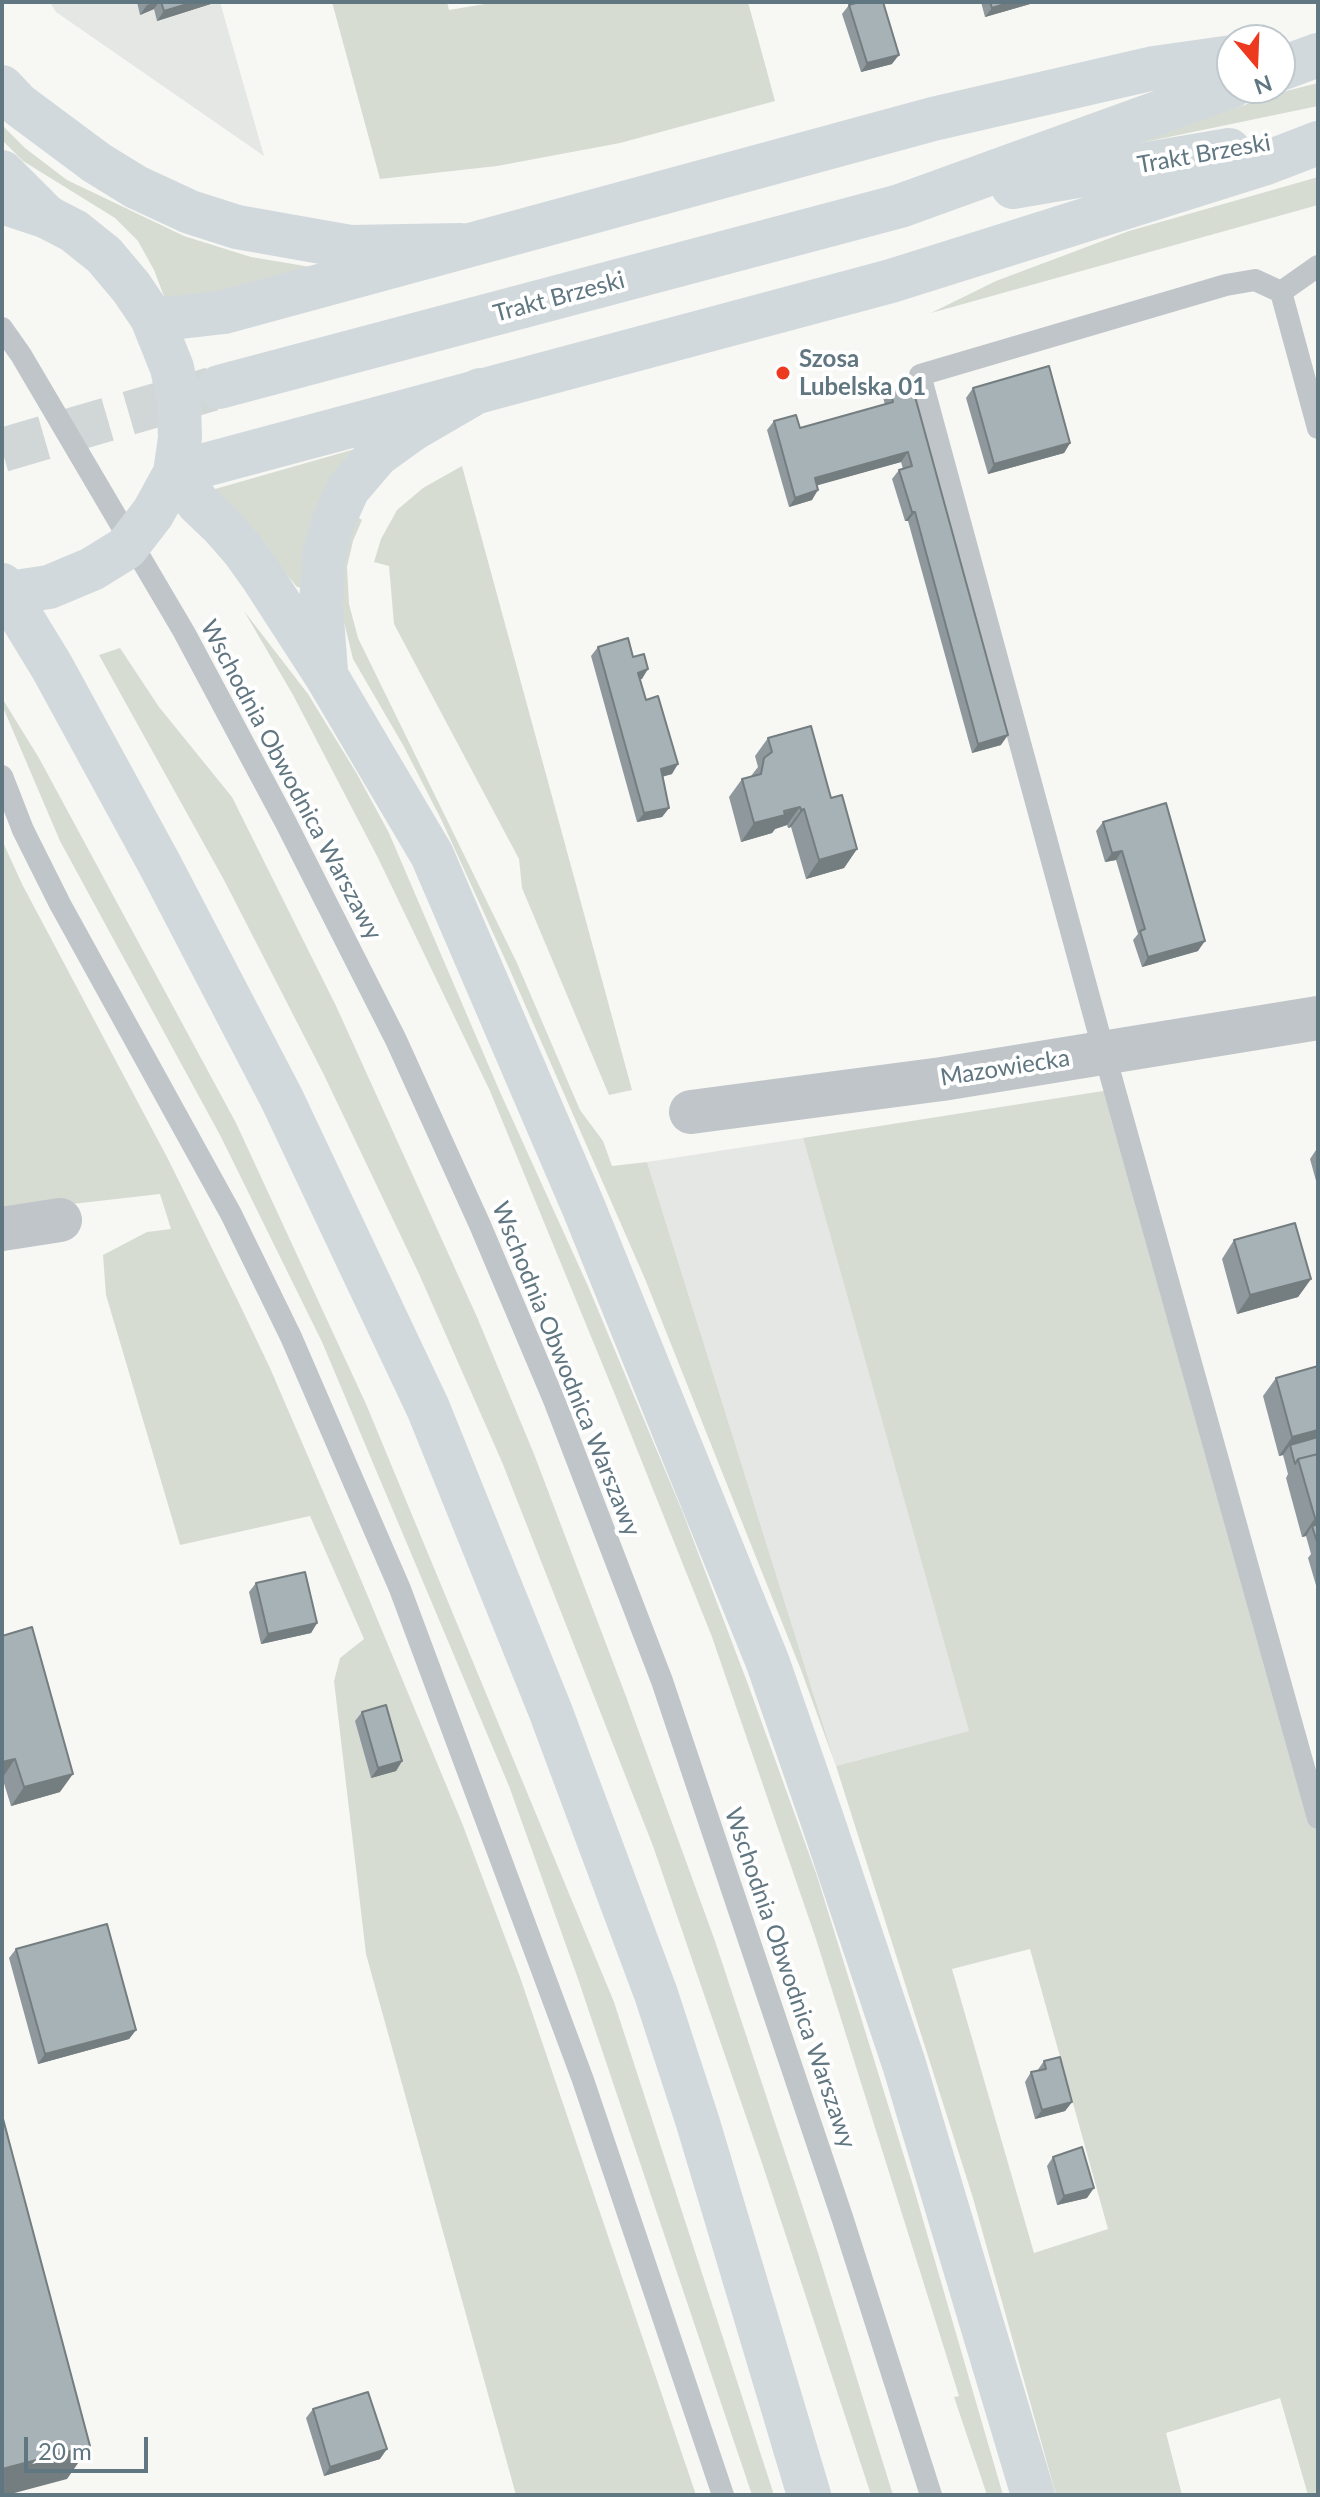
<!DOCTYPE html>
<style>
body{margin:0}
#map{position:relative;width:1320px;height:2497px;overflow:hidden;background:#f7f7f4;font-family:Lato,sans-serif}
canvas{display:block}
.frame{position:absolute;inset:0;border:4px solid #607681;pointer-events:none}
.north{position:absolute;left:1216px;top:24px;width:80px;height:80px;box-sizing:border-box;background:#fff;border:2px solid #bfc8cd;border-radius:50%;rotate:161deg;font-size:22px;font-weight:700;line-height:32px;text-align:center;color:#607681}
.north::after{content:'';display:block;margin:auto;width:28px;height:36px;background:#ed391e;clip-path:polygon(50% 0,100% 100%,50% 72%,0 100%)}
.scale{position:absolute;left:24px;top:2437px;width:124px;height:36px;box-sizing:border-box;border:4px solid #607681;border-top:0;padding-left:10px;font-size:24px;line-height:28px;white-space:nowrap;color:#607681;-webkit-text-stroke:6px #fff;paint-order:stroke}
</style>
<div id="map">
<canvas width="1320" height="2497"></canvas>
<div class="frame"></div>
<div class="north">N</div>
<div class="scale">20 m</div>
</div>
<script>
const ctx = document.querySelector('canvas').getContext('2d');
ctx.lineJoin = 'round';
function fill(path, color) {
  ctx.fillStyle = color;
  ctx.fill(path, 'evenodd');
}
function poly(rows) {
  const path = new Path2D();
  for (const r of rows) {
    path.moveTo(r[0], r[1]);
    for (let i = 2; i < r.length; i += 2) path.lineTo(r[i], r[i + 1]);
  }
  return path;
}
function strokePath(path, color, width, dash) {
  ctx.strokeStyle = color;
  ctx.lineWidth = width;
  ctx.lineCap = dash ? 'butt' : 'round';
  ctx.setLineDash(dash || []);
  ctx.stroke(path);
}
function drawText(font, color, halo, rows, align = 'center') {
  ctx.font = font + ' Lato,sans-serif';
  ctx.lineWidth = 8;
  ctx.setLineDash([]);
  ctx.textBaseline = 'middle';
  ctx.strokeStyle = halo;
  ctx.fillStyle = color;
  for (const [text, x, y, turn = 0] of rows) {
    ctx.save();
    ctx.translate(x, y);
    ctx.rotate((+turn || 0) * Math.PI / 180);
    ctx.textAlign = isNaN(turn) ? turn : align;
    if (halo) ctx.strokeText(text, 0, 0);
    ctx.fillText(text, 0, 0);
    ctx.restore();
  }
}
fill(poly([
 [50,2,220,2,264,156,56,12],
 [803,1138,970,1731,836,1766,647,1162]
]), '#e5e7e5');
fill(poly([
 [332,2,447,2,449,10,497,2,748,2,775,101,620,143,497,166,380,179],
 [1318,83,1318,106,1116,148,1286,91],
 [2,125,25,148,67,180,184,236,251,257,323,269,267,287,165,299,154,270,138,241,115,218,23,161,2,140],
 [1318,177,1318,205,931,313,996,281,1129,231],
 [355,449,303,588,297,587,215,489],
 [462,466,632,1090,609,1095,522,888,519,859,394,624,389,566,374,562,381,539,397,510,423,488],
 [355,515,362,520,353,541,347,567,349,604,358,638,517,963,580,1110,603,1141,612,1166,647,1162,836,1766,969,1731,803,1138,1122,1088,1318,1780,1318,2495,1308,2495,1280,2398,1166,2433,1182,2495,1056,2495,973,2198,836,1766,801,1670,645,1279,509,968,442,821,403,745,353,659,343,618,342,556],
 [1030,1949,1108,2229,1034,2253,952,1969],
 [244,611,308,694,357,774,389,833,500,1092,588,1286,683,1513,749,1687,817,1876,912,2182,1003,2495,987,2495,954,2397,959,2396,816,1939,712,1637,620,1407,490,1091,378,858,293,695],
 [120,648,159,707,232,797,337,1008,477,1317,534,1454,627,1699,715,1941,818,2253,893,2495,871,2495,762,2163,653,1846,502,1462,419,1274,323,1073,224,880,99,655],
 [2,698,39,758,236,1123,366,1404,614,2002,774,2495,752,2495,577,1976,509,1786,322,1342,221,1137,60,841,2,705],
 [2,840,22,884,168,1159,239,1303,270,1368,359,1575,462,1823,520,1977,696,2495,516,2495,366,1954,334,1681,340,1658,364,1639,310,1516,180,1545,106,1295,103,1255,147,1232,171,1229,160,1194,2,1212]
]), '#d7dcd3');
strokePath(poly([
 [2,450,212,389]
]), '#d1d7d7', 44, [44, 22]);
strokePath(poly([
 [1281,292,1255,280,1226,285,920,375,1104,1052,1318,1818],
 [1281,292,1318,428],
 [1281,292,1318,266],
 [2,328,21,355,184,632,286,823,396,1040,480,1225,554,1400,662,1681,842,2217,931,2495],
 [2,776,23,830,60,904,231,1214,291,1337,400,1589,583,2080,723,2495]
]), '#bfc5c8', 22);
strokePath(poly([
 [691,1112,942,1079,1318,1018],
 [2,1229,60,1220]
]), '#bfc5c8', 44);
strokePath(poly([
 [1280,69,1318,55],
 [1013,187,1229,150],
 [152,318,172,318,224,312,933,119,1154,68,1232,57],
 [219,387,900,206,1232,86],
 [175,473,891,281,1266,163,1318,143],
 [2,594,49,587,92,569,126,548,153,513,175,473,180,438,179,402,172,368,152,318,131,287,104,255,74,231,47,217,11,205]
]), '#d2d9dc', 44);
strokePath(poly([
 [2,87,19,105,97,163,136,187,190,212,237,227,350,247,461,245],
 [2,172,47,217],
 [175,473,198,503,221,525,243,550,263,578,327,677,432,855,583,1206,768,1663,821,1816,904,2064,1033,2495],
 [2,585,52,667,160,865,282,1099,428,1408,550,1710,656,1994,698,2123,809,2495],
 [326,671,321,606,324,554,334,520,348,489,377,455,413,429,480,390]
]), '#d2d9dc', 44);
fill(poly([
 [137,2,217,2,157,21,154,9,140,15],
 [981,2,1037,2,985,17],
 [849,5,892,64,861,72,842,14],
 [890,388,1001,745,972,753,908,521,905,521,892,479,899,470,903,469,901,462,817,485,812,500,789,507,767,430,774,421,800,428,885,405,883,397],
 [973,388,1070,443,1064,453,988,474,966,398],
 [598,647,633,657,642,679,640,679,646,700,672,774,663,776,669,808,662,817,637,822,591,656],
 [768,738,831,798,857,849,844,868,806,879,791,827,788,828,787,825,775,829,772,833,741,842,729,797,742,779,751,776,758,767,755,756],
 [1103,822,1198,951,1142,967,1133,940,1138,934,1116,860,1105,862,1096,831],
 [1318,1147,1318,1188,1310,1159],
 [1234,1240,1311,1279,1298,1297,1237,1314,1222,1259],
 [1318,1366,1318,1592,1308,1558,1311,1554,1306,1536,1302,1537,1286,1478,1288,1474,1283,1455,1279,1456,1263,1396,1276,1378],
 [256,1583,317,1623,311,1633,261,1644,249,1592],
 [2,1636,60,1792,11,1806,2,1777],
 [362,1712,402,1761,396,1771,371,1778,355,1721],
 [16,1949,136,2030,129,2039,38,2064,9,1958],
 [1044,2061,1072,2102,1065,2111,1035,2119,1025,2082,1031,2072,1037,2071],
 [1053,2157,1087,2198,1057,2205,1047,2166],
 [313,2409,380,2459,324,2476,306,2418]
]), '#8f999d');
fill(poly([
 [155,2,159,2,154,9,140,15,147,5],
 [194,2,217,2,157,21,164,11],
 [1011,2,1037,2,985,17,992,8],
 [899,55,892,64,861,72,867,63],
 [1070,443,1064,453,988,474,994,464],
 [908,452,901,462,808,488,815,478],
 [818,490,812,500,789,507,795,498],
 [912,512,915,512,908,521,905,521],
 [648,669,642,679,632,682,638,673],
 [1008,735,1001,745,972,753,978,744],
 [678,764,672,774,655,779,661,769],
 [800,807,787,825,775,829,772,833,741,842,754,823],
 [669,808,662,817,637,822,644,813],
 [804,809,791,827,788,828,801,810],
 [857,849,844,868,806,879,819,860],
 [1122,851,1116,860,1105,862,1112,853],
 [1205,941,1198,951,1142,967,1148,957],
 [1311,1279,1298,1297,1237,1314,1250,1295],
 [1318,1430,1318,1445,1290,1445,1283,1455,1279,1456,1292,1437],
 [1318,1517,1318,1532,1312,1526,1306,1536,1302,1537,1315,1518],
 [317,1623,311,1633,261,1644,268,1634],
 [15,1759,3,1777,2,1777,2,1762],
 [402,1761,396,1771,371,1778,378,1768],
 [73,1774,60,1792,11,1806,24,1787],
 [136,2030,129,2039,38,2064,45,2054],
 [1072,2102,1065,2111,1035,2119,1042,2110],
 [1094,2188,1087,2198,1057,2205,1064,2196],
 [90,2446,67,2479,7,2495,2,2495,2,2469],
 [387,2449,380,2459,324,2476,330,2467]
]), '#747d7f');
const building = poly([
 [161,2,194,2,164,11,161,2],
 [859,2,883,2,899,55,867,63,849,5,859,2],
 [990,2,1011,2,992,8,990,2],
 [1049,366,1070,443,994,464,973,388,1049,366],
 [911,382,1008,735,978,744,915,512,912,512,899,470,912,466,908,452,815,478,818,490,795,498,774,421,796,415,800,428,893,402,890,388,911,382],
 [628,638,633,657,644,654,648,669,638,673,646,700,658,696,678,764,661,769,669,808,644,813,598,647,628,638],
 [811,726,831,798,842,795,857,849,819,860,804,809,801,810,800,807,784,811,785,815,754,823,742,779,761,774,764,758,772,752,768,738,811,726],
 [1166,803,1205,941,1148,957,1140,931,1145,929,1122,851,1112,853,1103,822,1166,803],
 [1295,1223,1311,1279,1250,1295,1234,1240,1295,1223],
 [1318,1366,1318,1430,1292,1437,1276,1378,1318,1366],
 [1318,1437,1318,1454,1298,1459,1295,1464,1290,1445,1318,1437],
 [1318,1454,1318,1517,1315,1518,1298,1459,1318,1454],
 [1318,1524,1318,1545,1312,1526,1318,1524],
 [305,1572,317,1623,268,1634,256,1583,305,1572],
 [32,1627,73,1774,24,1787,15,1759,2,1762,2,1636,32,1627],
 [386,1705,402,1761,378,1768,362,1712,386,1705],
 [107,1924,136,2030,45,2054,16,1949,107,1924],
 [1060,2057,1072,2102,1042,2110,1031,2072,1046,2069,1044,2061,1060,2057],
 [2,2115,90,2446,2,2469,2,2115],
 [1082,2147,1094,2188,1064,2196,1053,2157,1082,2147],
 [368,2392,387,2449,330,2467,313,2409,368,2392]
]);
fill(building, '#a6b2b6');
strokePath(building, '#747d7f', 2);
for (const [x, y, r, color] of [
 [783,373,8,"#ed391e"]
]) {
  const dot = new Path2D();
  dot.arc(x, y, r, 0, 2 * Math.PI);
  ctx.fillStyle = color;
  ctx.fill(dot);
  strokePath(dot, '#fff', 3);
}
drawText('24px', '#607681', '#fff', [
 ["Trakt Brzeski",1204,154,-10],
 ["Trakt Brzeski",559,297,-15],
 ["Wschodnia Obwodnica Warszawy",291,780,62],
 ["Mazowiecka",1005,1068,-9],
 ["Wschodnia Obwodnica Warszawy",566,1369,68],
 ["Wschodnia Obwodnica Warszawy",790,1978,71]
]);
drawText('bold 24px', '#607681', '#fff', [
 ["Szosa",799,359],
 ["Lubelska 01",799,387]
], 'left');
</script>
